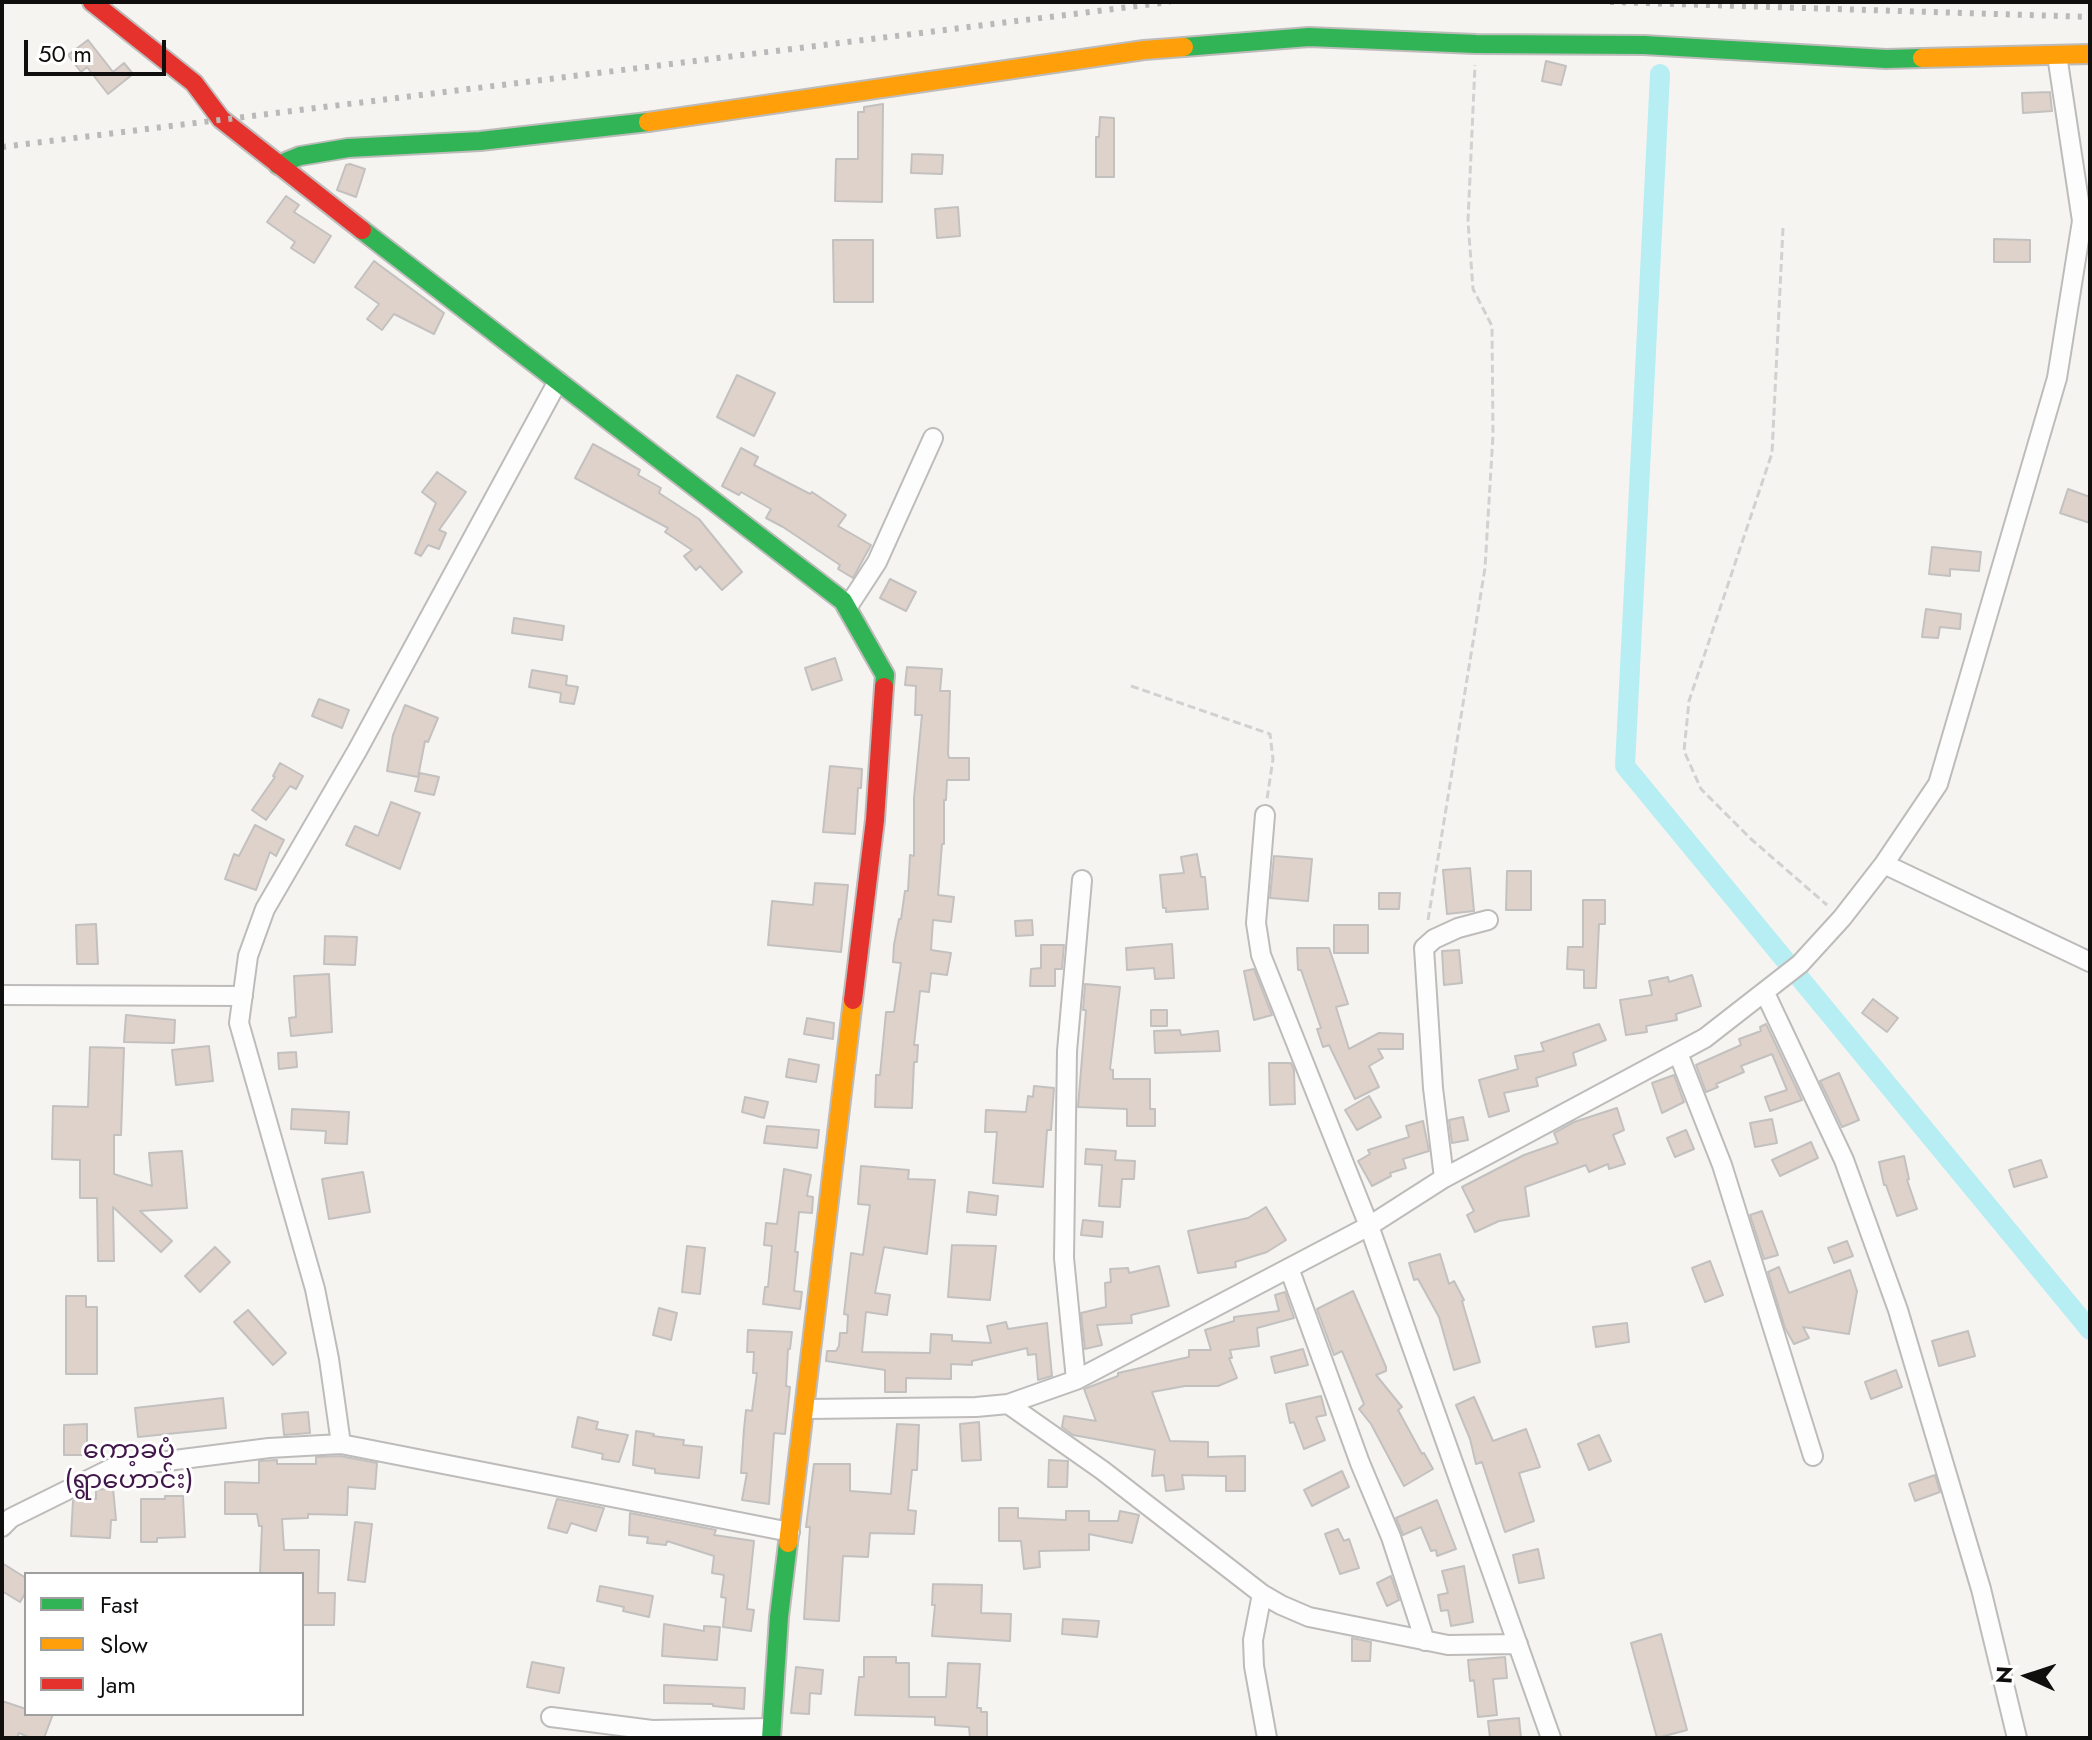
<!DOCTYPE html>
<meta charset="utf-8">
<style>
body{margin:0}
#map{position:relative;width:2092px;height:1740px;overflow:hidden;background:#f6f4f1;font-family:Jost,sans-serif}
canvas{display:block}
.frame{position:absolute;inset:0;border:4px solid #110f0e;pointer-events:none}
.legend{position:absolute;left:24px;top:1572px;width:280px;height:144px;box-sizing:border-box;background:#fff;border:2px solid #a09f9f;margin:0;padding:10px 14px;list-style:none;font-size:24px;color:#110f0e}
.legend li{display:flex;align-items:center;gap:16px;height:40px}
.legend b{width:40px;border:2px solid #a09f9f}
.north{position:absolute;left:1988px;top:1636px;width:80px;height:80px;-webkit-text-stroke:6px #fff;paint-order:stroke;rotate:273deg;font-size:22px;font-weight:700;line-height:32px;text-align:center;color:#110f0e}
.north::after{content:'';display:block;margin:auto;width:28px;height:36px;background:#110f0e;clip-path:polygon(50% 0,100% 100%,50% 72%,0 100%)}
.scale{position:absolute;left:24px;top:40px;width:142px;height:36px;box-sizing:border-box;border:4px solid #110f0e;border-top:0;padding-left:10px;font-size:24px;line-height:28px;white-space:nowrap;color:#110f0e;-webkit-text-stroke:6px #fff;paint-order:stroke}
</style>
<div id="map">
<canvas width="2092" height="1740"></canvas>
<div class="frame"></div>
<ul class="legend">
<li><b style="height:10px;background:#30b455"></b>Fast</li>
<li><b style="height:10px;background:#ff9f0a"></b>Slow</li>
<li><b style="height:10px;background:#e5322d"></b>Jam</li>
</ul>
<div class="north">N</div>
<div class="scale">50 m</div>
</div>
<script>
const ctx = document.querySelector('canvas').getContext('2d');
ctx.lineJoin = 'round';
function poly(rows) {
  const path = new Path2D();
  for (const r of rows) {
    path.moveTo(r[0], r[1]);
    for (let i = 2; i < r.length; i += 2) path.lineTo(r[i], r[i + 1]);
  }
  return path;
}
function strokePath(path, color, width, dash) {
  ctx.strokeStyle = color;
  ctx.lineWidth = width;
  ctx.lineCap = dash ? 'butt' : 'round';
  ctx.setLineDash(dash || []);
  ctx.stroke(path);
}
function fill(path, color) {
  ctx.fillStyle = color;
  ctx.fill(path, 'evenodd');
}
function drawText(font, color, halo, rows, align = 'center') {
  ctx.font = font + ' Jost,"Noto Sans Myanmar",sans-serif';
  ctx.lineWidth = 6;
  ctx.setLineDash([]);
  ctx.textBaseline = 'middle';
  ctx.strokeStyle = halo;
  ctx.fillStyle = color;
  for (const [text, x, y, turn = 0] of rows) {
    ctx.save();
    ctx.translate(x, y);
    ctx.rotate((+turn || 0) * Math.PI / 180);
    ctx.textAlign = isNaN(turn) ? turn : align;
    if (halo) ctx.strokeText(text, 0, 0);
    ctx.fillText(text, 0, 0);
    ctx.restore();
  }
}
strokePath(poly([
 [1660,74,1625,766,2090,1330]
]), '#b6eef3', 20);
const building = poly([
 [88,40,113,72,124,63,133,74,108,94,87,67,81,72,68,55,88,40],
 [1546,61,1566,66,1561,85,1542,81,1546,61],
 [2050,92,2052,111,2023,113,2022,93,2050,92],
 [883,104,882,202,835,201,836,159,858,159,858,112,864,112,864,107,883,104],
 [1100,117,1114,118,1114,177,1096,177,1096,137,1099,137,1100,117],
 [912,154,943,155,942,174,911,173,912,154],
 [350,164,365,169,356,197,337,190,346,165,350,164],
 [286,196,299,205,294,212,331,236,314,263,291,248,295,242,267,222,286,196],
 [958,207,960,236,937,238,935,209,958,207],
 [1994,239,2030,240,2030,262,1994,262,1994,239],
 [833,240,873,240,873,302,834,302,833,240],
 [374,261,444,313,434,334,394,314,382,330,367,319,379,304,355,287,374,261],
 [737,375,775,393,754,436,717,417,737,375],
 [593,444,640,470,638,475,661,488,659,493,699,519,742,572,722,590,700,566,696,570,684,556,692,550,665,532,668,528,575,478,593,444],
 [741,448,758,457,754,465,810,494,812,492,846,515,838,526,871,545,853,578,838,569,840,565,783,527,766,518,771,509,741,492,739,495,722,486,741,448],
 [437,472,466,492,439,530,446,533,439,549,428,545,421,556,415,553,436,503,422,492,437,472],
 [2068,489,2090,497,2090,523,2060,513,2068,489],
 [1932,547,1981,552,1979,571,1950,569,1950,576,1929,574,1932,547],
 [890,579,916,592,906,611,880,598,890,579],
 [1926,609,1961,614,1960,629,1940,627,1938,638,1922,637,1926,609],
 [514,618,564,626,562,640,512,633,514,618],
 [835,658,842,680,812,690,805,668,835,658],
 [907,667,942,669,940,691,950,691,948,754,949,758,969,758,969,780,947,780,946,800,944,800,944,844,942,844,938,895,954,897,951,922,933,920,931,950,951,953,947,975,931,973,929,992,920,991,914,1045,918,1045,917,1062,914,1062,912,1108,875,1107,876,1075,880,1075,886,1012,894,1012,901,963,893,962,894,945,899,919,901,919,905,891,908,891,910,855,914,856,914,798,922,715,915,715,916,686,905,685,907,667],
 [532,670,567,676,566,685,578,687,574,704,560,702,561,693,529,687,532,670],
 [319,699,349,710,342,728,312,716,319,699],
 [405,705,438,718,428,742,425,741,418,777,387,771,393,735,405,705],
 [280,763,303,776,296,789,290,786,266,820,252,810,275,777,273,776,280,763],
 [830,766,862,769,861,788,858,788,855,834,823,832,830,766],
 [420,773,439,777,434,795,415,791,420,773],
 [391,802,420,813,400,869,346,845,355,826,378,836,391,802],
 [255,825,284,840,276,856,270,852,256,890,225,879,234,854,239,856,255,825],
 [1197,854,1201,877,1205,877,1208,909,1166,912,1166,908,1163,908,1160,875,1184,873,1181,857,1197,854],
 [1274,856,1312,859,1308,901,1270,898,1274,856],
 [1470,868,1474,911,1447,914,1443,870,1470,868],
 [1507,871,1531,871,1531,910,1506,910,1507,871],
 [815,883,848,885,841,952,768,945,772,901,813,905,815,883],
 [1379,893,1400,893,1399,909,1379,909,1379,893],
 [1583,900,1605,900,1605,924,1599,924,1596,988,1584,988,1584,970,1567,969,1568,947,1583,947,1583,900],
 [1032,920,1033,935,1016,936,1015,921,1032,920],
 [96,924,98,964,77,964,76,925,96,924],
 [1334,925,1368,925,1368,953,1334,953,1334,925],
 [325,936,357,937,355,965,324,964,325,936],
 [1172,944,1174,978,1155,979,1154,968,1127,970,1126,948,1172,944],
 [1041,945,1064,945,1062,969,1055,969,1055,986,1030,986,1031,969,1041,968,1041,945],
 [1297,948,1329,948,1348,1004,1336,1007,1349,1049,1379,1033,1403,1034,1403,1049,1378,1049,1383,1058,1369,1066,1379,1087,1355,1099,1329,1045,1323,1047,1317,1029,1321,1028,1301,970,1298,970,1297,948],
 [1459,950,1462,983,1444,985,1442,951,1459,950],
 [1254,969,1272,1015,1254,1020,1244,971,1254,969],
 [329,974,332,1032,291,1036,289,1018,296,1017,294,976,329,974],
 [1692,975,1701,1006,1676,1014,1677,1020,1646,1026,1647,1032,1626,1035,1620,1000,1652,995,1649,981,1668,977,1669,982,1692,975],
 [1085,984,1120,987,1110,1069,1113,1070,1113,1079,1150,1079,1150,1109,1155,1109,1155,1126,1127,1126,1127,1109,1078,1107,1086,1010,1083,1010,1085,984],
 [1873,999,1898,1018,1887,1032,1862,1013,1873,999],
 [1151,1010,1167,1010,1167,1026,1151,1026,1151,1010],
 [126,1015,175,1020,174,1043,124,1042,126,1015],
 [807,1018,834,1023,833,1039,804,1034,807,1018],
 [1599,1024,1606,1040,1573,1053,1576,1065,1536,1078,1538,1086,1504,1093,1509,1111,1489,1117,1479,1080,1518,1069,1515,1056,1544,1051,1541,1043,1599,1024],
 [1766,1024,1802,1100,1770,1111,1765,1097,1787,1090,1772,1054,1741,1066,1744,1072,1716,1084,1718,1087,1706,1092,1696,1065,1741,1045,1739,1039,1761,1031,1760,1027,1766,1024],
 [1180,1030,1181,1035,1218,1031,1220,1051,1155,1053,1154,1031,1180,1030],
 [209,1046,213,1081,176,1085,172,1050,209,1046],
 [90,1047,124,1048,121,1135,114,1135,114,1174,152,1186,149,1153,182,1151,187,1208,140,1211,172,1241,161,1252,113,1207,114,1261,98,1261,97,1198,80,1198,80,1160,52,1159,53,1106,88,1107,90,1047],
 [296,1052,297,1067,279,1069,278,1053,296,1052],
 [789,1059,819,1065,816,1082,786,1077,789,1059],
 [1269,1063,1291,1063,1294,1070,1295,1104,1270,1105,1269,1063],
 [1839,1073,1859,1120,1842,1127,1820,1081,1839,1073],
 [1674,1075,1684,1102,1662,1113,1652,1083,1674,1075],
 [1034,1086,1054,1088,1051,1130,1047,1130,1043,1187,993,1183,997,1132,985,1132,986,1110,1026,1112,1028,1096,1033,1097,1034,1086],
 [1369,1096,1381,1117,1357,1130,1345,1110,1369,1096],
 [745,1097,768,1102,764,1118,742,1112,745,1097],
 [1617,1108,1624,1130,1613,1135,1625,1164,1609,1169,1608,1164,1589,1172,1586,1165,1525,1187,1529,1216,1499,1221,1475,1232,1467,1215,1474,1211,1462,1187,1524,1155,1558,1143,1554,1133,1574,1122,1617,1108],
 [292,1109,349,1112,347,1144,325,1143,326,1131,291,1129,292,1109],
 [1463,1117,1468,1140,1452,1143,1449,1120,1463,1117],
 [1772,1119,1777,1143,1755,1147,1750,1123,1772,1119],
 [1423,1121,1429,1151,1403,1159,1406,1168,1390,1173,1391,1176,1372,1186,1358,1161,1370,1154,1368,1150,1409,1137,1406,1126,1423,1121],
 [767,1126,819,1130,817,1148,764,1143,767,1126],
 [1686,1130,1694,1149,1675,1157,1667,1138,1686,1130],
 [1811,1142,1818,1158,1780,1176,1772,1160,1811,1142],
 [1086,1149,1116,1151,1115,1160,1135,1161,1134,1179,1122,1179,1120,1207,1099,1206,1102,1165,1085,1164,1086,1149],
 [1904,1156,1909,1179,1907,1180,1917,1209,1897,1216,1886,1185,1884,1185,1879,1162,1904,1156],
 [2041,1160,2047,1177,2014,1187,2009,1170,2041,1160],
 [861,1166,909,1170,908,1179,935,1180,927,1254,884,1247,875,1293,890,1295,887,1315,866,1312,862,1352,930,1353,931,1334,952,1335,952,1341,991,1343,987,1326,1006,1322,1008,1329,1047,1323,1052,1376,1038,1380,1036,1354,1028,1355,1027,1348,972,1361,972,1365,951,1364,951,1379,906,1378,906,1392,885,1392,885,1370,826,1361,827,1351,836,1351,839,1346,840,1333,847,1333,848,1315,844,1314,851,1253,863,1255,870,1205,858,1204,861,1166],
 [784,1169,811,1175,807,1196,813,1197,812,1213,799,1212,795,1252,798,1252,794,1291,802,1292,800,1309,763,1304,765,1287,768,1287,772,1246,764,1245,766,1223,777,1224,784,1169],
 [363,1172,370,1212,329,1219,322,1179,363,1172],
 [969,1192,998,1196,996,1215,967,1212,969,1192],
 [1266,1207,1286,1240,1267,1252,1235,1262,1236,1267,1198,1273,1188,1231,1248,1218,1266,1207],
 [1762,1211,1778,1255,1764,1259,1750,1215,1762,1211],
 [1083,1220,1103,1222,1102,1237,1081,1235,1083,1220],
 [1847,1241,1853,1256,1834,1263,1828,1248,1847,1241],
 [952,1245,996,1246,990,1300,948,1297,952,1245],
 [687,1246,705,1248,700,1294,682,1292,687,1246],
 [215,1247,230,1262,200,1292,185,1276,215,1247],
 [1440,1254,1449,1284,1454,1281,1464,1300,1462,1301,1480,1362,1454,1370,1439,1317,1418,1279,1414,1280,1409,1263,1440,1254],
 [1710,1261,1723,1295,1705,1302,1692,1268,1710,1261],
 [1159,1266,1169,1306,1131,1315,1132,1323,1097,1325,1102,1345,1085,1349,1081,1313,1106,1307,1105,1283,1111,1282,1110,1269,1128,1268,1129,1273,1159,1266],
 [1779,1267,1789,1293,1850,1270,1857,1291,1849,1334,1803,1327,1809,1338,1794,1344,1785,1328,1768,1272,1779,1267],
 [1353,1291,1386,1367,1386,1371,1376,1375,1402,1407,1398,1410,1422,1454,1424,1453,1433,1469,1404,1486,1371,1424,1359,1409,1364,1404,1342,1351,1334,1355,1317,1309,1353,1291],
 [1285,1292,1294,1318,1257,1328,1259,1346,1230,1350,1232,1358,1229,1358,1237,1378,1218,1386,1185,1386,1152,1392,1170,1441,1208,1442,1208,1457,1245,1456,1245,1491,1226,1491,1226,1476,1182,1475,1184,1489,1166,1491,1164,1475,1152,1476,1155,1450,1073,1435,1062,1427,1064,1416,1096,1421,1084,1389,1118,1376,1118,1373,1189,1357,1189,1350,1211,1350,1205,1330,1234,1321,1234,1317,1279,1311,1275,1295,1285,1292],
 [66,1296,86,1296,86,1307,97,1307,97,1374,66,1374,66,1296],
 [659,1308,677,1313,671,1340,653,1335,659,1308],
 [248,1310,286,1353,273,1365,234,1322,248,1310],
 [1627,1323,1629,1342,1596,1347,1593,1327,1627,1323],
 [748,1330,792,1332,790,1349,788,1349,786,1386,790,1387,785,1434,774,1433,769,1504,742,1500,747,1473,741,1473,744,1429,746,1410,752,1411,757,1373,753,1373,754,1352,747,1352,748,1330],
 [1968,1331,1975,1356,1939,1366,1932,1341,1968,1331],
 [1303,1349,1308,1365,1275,1373,1271,1357,1303,1349],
 [1896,1370,1902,1387,1871,1399,1865,1382,1896,1370],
 [1321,1396,1326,1415,1316,1417,1325,1440,1304,1449,1294,1422,1290,1423,1286,1404,1321,1396],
 [1474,1397,1493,1441,1526,1429,1540,1467,1519,1473,1534,1521,1505,1532,1482,1462,1476,1464,1470,1439,1456,1405,1474,1397],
 [223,1398,226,1428,138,1437,135,1408,223,1398],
 [308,1412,310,1433,284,1435,282,1414,308,1412],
 [578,1417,598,1422,596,1429,628,1435,619,1462,602,1459,603,1454,572,1447,578,1417],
 [979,1422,981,1460,962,1461,960,1424,979,1422],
 [87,1424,87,1455,64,1455,64,1425,87,1424],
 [897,1424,919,1425,917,1470,912,1470,908,1510,916,1511,914,1534,870,1533,868,1557,843,1556,839,1621,804,1619,810,1527,806,1527,814,1464,850,1464,850,1491,891,1494,897,1424],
 [636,1431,654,1434,653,1436,684,1440,683,1445,702,1447,699,1478,655,1473,655,1469,633,1465,636,1431],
 [1599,1435,1611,1461,1589,1470,1578,1444,1599,1435],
 [340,1456,377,1463,375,1489,348,1487,347,1515,308,1514,308,1518,282,1519,284,1550,319,1550,318,1593,335,1593,334,1625,302,1625,302,1574,260,1574,262,1526,259,1526,257,1514,225,1514,225,1482,259,1483,259,1461,277,1460,277,1464,316,1464,316,1457,340,1456],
 [1049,1460,1068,1461,1067,1487,1048,1487,1049,1460],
 [1342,1471,1349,1487,1312,1506,1304,1490,1342,1471],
 [1935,1475,1940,1492,1915,1501,1909,1484,1935,1475],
 [113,1488,116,1520,111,1520,110,1538,71,1536,73,1501,78,1498,96,1499,96,1490,113,1488],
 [165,1496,183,1496,185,1537,157,1538,157,1542,141,1542,141,1499,165,1499,165,1496],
 [557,1499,604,1508,596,1531,571,1523,567,1533,548,1528,557,1499],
 [1437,1500,1456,1549,1437,1556,1436,1550,1431,1551,1421,1527,1403,1535,1396,1518,1437,1500],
 [999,1508,1018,1508,1018,1518,1066,1520,1066,1511,1089,1511,1089,1521,1118,1521,1120,1511,1139,1515,1132,1543,1089,1534,1089,1550,1039,1551,1040,1567,1024,1569,1021,1541,999,1541,999,1508],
 [630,1513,716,1530,714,1535,754,1541,747,1609,754,1610,751,1631,723,1627,726,1598,721,1597,724,1575,712,1573,714,1556,667,1541,666,1545,647,1543,648,1537,629,1535,630,1513],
 [355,1522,372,1524,365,1582,348,1580,355,1522],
 [1338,1529,1344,1541,1349,1539,1359,1568,1340,1574,1325,1534,1338,1529],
 [1538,1549,1544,1578,1519,1583,1513,1555,1538,1549],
 [2,1563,26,1578,26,1592,20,1602,2,1591,2,1563],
 [1464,1566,1473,1622,1451,1626,1448,1610,1441,1611,1438,1595,1448,1593,1442,1571,1464,1566],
 [1391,1576,1399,1600,1387,1606,1377,1583,1391,1576],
 [933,1584,982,1585,981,1613,1011,1614,1010,1641,932,1636,935,1605,932,1605,933,1584],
 [600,1586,653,1596,649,1617,623,1611,624,1607,597,1601,600,1586],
 [1063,1619,1099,1621,1097,1637,1062,1634,1063,1619],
 [664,1624,704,1631,704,1626,720,1627,717,1660,662,1656,664,1624],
 [1661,1634,1687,1730,1657,1738,1631,1643,1661,1634],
 [1352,1638,1371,1642,1370,1661,1352,1661,1352,1638],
 [864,1657,896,1657,896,1663,909,1663,909,1697,946,1697,948,1663,980,1664,977,1708,981,1708,981,1712,987,1712,987,1738,970,1738,969,1727,935,1725,935,1717,855,1715,859,1677,864,1677,864,1657],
 [1505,1657,1507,1678,1493,1679,1497,1715,1478,1717,1474,1680,1470,1681,1468,1660,1505,1657],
 [532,1662,564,1668,559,1693,527,1687,532,1662],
 [796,1667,823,1670,821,1694,810,1693,809,1714,791,1713,796,1667],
 [664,1685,745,1688,744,1709,713,1706,713,1704,664,1703,664,1685],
 [2,1701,26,1709,26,1714,53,1714,44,1738,31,1738,19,1733,17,1738,2,1738,2,1701],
 [1519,1718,1521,1738,1490,1738,1488,1721,1519,1718]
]);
fill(building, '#ded2ca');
strokePath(building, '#c3c1c0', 2);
const street = poly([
 [847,608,877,562,933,438],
 [1265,815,1256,923,1261,955,1369,1226,1551,1738],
 [1884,864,2090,962],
 [1765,993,1844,1160,1898,1310,1981,1589,2017,1738],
 [2,995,243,996],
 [1678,1053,1722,1165,1813,1456],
 [1444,1178,1433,1088,1424,948,1434,939,1458,928,1488,920],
 [1289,1268,1360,1463,1391,1537,1425,1641],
 [1076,1380,1064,1258,1067,1051,1082,880],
 [1008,1404,1102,1470,1262,1594,1281,1605,1309,1617,1448,1645,1518,1644],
 [806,1409,976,1407,1008,1404,1076,1380,1369,1226,1444,1178,1705,1038,1800,964,1842,918,1884,864,1938,784,2057,378,2082,221,2057,55],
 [341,1444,329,1359,315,1289,239,1023,248,956,265,909,357,751,558,381],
 [2,1527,11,1518,112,1468,269,1448,341,1444,790,1532],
 [1262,1594,1253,1640,1254,1666,1267,1738],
 [551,1717,652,1730,771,1728]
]);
const fast = poly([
 [1184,47,1309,37,1476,44,1644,45,1886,59,1922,58],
 [278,165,300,156,348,148,480,141,648,122],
 [362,230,843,601,885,675,884,687],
 [771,1738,779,1617,788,1543]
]);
const slow = poly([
 [1922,58,2090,54],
 [648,122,1144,50,1184,47],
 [788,1543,853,1000]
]);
const jam = poly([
 [92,2,194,83,221,119,362,230],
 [853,1000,875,820,884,687]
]);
strokePath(street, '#bebcbb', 22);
strokePath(fast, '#bebcbb', 22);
strokePath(slow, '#bebcbb', 22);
strokePath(jam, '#bebcbb', 22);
strokePath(poly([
 [1783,228,1772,453,1689,701,1684,751,1701,789,1751,839,1827,905],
 [1131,686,1270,734,1273,759,1267,799],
 [1428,920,1485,568,1493,435,1492,326,1473,289,1468,221,1475,65]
]), '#d1d1d1', 3, [8, 4]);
strokePath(street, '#fefdfd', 18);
strokePath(fast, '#30b455', 18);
strokePath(slow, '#ff9f0a', 18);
strokePath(jam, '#e5322d', 18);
strokePath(poly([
 [1610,2,2090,17],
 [2,147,1170,2]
]), '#bab9b9', 6, [4, 8]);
drawText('26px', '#41174b', '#fff', [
 ["ကော့ခပုံ",129,1452],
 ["(ရွာဟောင်း)",129,1482]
]);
</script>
